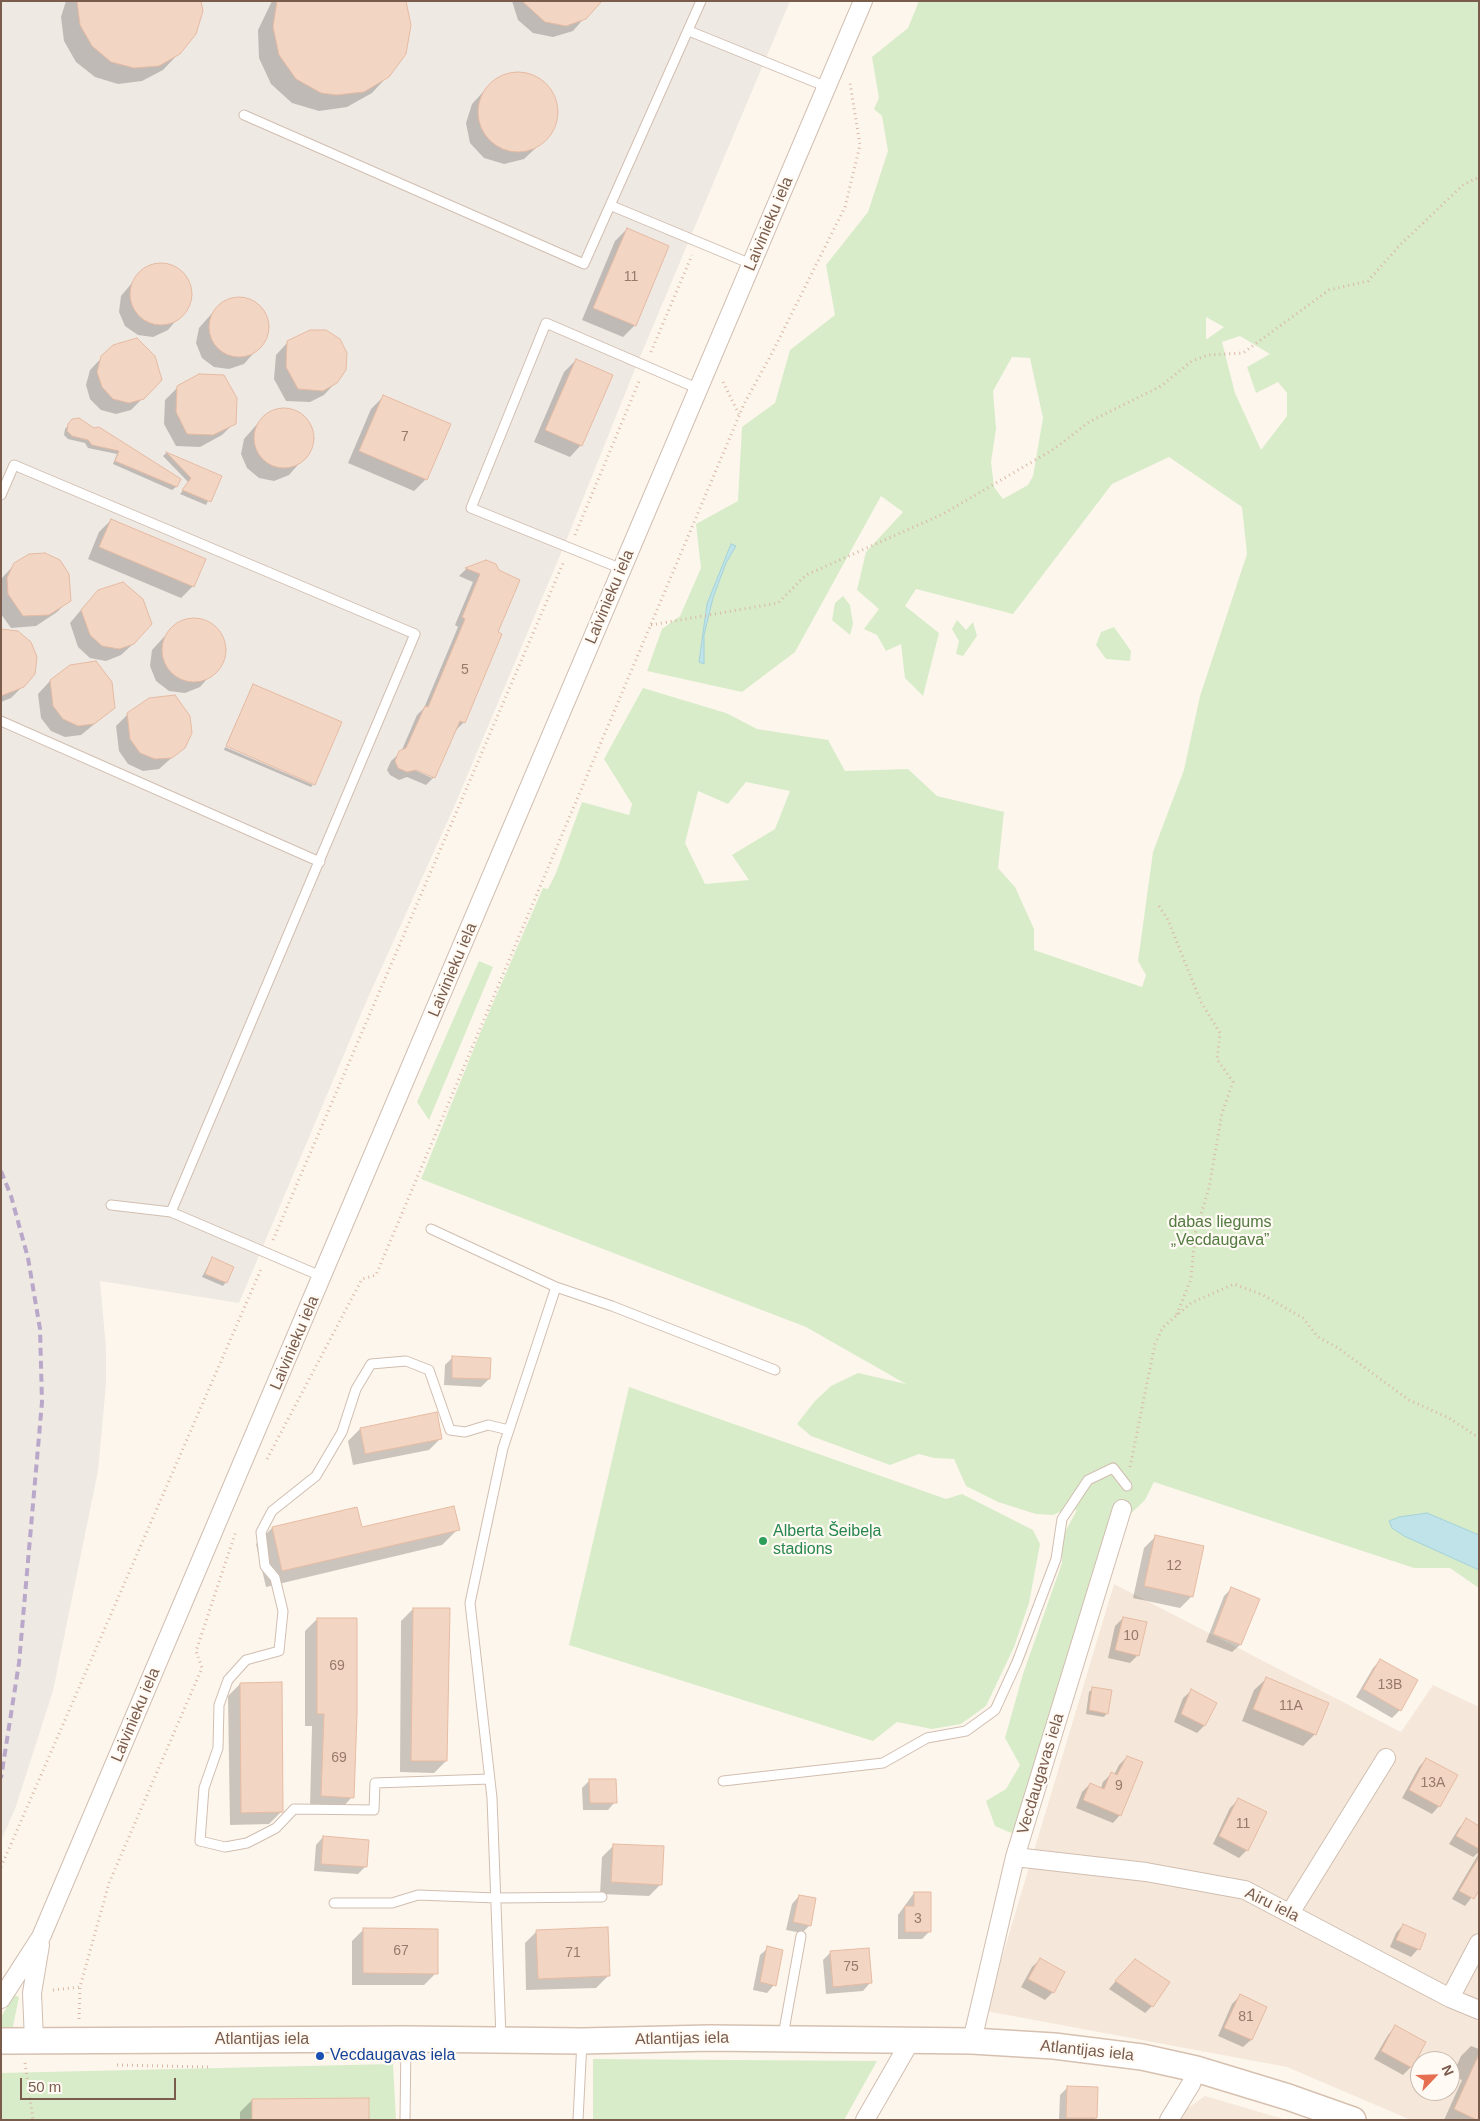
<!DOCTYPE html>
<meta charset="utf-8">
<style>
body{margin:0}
#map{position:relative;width:1480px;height:2121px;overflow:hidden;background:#fdf6ec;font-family:Arial,sans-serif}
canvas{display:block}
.frame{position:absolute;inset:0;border:2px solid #7a5c4d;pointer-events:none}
.north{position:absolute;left:1410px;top:2051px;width:50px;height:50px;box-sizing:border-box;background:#fffaf3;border:1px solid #cabbb1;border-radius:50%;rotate:66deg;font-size:14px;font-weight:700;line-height:20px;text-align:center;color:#7a5c4d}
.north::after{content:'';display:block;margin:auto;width:18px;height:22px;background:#e76f51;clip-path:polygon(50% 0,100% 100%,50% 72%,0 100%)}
.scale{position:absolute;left:20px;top:2078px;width:156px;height:22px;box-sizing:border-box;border:2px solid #7a5c4d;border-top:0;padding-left:6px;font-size:15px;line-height:18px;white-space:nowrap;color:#7a5c4d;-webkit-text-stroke:4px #fffaf3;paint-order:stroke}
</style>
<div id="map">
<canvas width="1480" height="2121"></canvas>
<div class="frame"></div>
<div class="north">N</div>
<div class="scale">50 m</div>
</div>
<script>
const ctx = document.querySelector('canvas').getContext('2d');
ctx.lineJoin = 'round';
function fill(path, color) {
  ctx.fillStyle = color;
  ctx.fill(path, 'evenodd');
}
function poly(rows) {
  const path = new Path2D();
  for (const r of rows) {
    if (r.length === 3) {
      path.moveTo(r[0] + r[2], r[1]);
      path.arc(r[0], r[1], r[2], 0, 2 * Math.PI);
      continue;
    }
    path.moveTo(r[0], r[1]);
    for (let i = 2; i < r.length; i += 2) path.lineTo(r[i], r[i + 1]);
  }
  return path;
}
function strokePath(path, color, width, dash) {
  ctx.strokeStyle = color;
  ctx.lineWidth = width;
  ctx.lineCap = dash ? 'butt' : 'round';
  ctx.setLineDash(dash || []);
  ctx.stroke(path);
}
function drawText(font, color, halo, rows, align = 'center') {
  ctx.font = font + ' Arial,sans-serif';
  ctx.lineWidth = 4.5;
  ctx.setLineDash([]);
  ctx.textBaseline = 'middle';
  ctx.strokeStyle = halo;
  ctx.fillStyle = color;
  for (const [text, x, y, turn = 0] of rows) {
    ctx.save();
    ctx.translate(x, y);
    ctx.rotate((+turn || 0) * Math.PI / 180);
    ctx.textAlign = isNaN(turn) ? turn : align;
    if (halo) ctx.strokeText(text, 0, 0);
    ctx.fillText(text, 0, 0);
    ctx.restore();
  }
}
fill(poly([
 [1114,1584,1401,1732,1433,1685,1479,1707,1479,2120,1411,2120,1287,2067,986,2011],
 [1420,2061,1450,2061,1450,2091,1420,2091],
 [1205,2096,1287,2120,1171,2120]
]), '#f5e8da');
fill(poly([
 [1,1,790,1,637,364,564,546,454,807,367,1000,239,1303,100,1281,106,1348,106,1384,98,1471,53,1691,15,1809,1,1841]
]), '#efe9e4');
fill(poly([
 [919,1,1479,1,1479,1588,1450,1568,1414,1568,1154,1482,1145,1500,1122,1522,1081,1609,1083,1623,1018,1828,1011,1833,995,1826,986,1801,1006,1789,1020,1765,1005,1738,1023,1674,1062,1563,1061,1539,1077,1510,1062,1511,1053,1515,1036,1514,998,1502,966,1486,954,1459,934,1458,919,1454,890,1465,811,1436,797,1424,815,1401,831,1386,858,1373,906,1384,806,1327,421,1179,483,1026,543,888,548,889,556,873,582,802,629,815,632,804,604,759,643,688,726,713,757,729,828,740,845,771,908,769,937,796,1004,812,998,868,1015,887,1034,929,1034,950,1142,987,1146,975,1138,961,1153,852,1184,770,1200,696,1247,554,1242,507,1169,457,1112,484,1013,614,916,589,905,606,939,633,923,696,905,678,901,644,886,651,877,635,864,629,879,609,857,590,866,552,903,512,881,496,795,652,742,692,647,671,662,629,680,616,701,568,696,524,738,501,742,427,775,403,790,350,835,315,826,265,868,212,888,151,882,116,874,109,879,98,872,57,908,28],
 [1206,317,1224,327,1207,339,1206,339],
 [1240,336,1270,354,1247,367,1256,393,1278,382,1287,393,1287,416,1261,450,1235,393,1222,342],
 [1012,357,1030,358,1043,418,1033,476,1028,485,1003,499,994,487,991,462,996,429,993,391],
 [746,782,790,791,775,829,732,855,749,880,705,884,685,843,698,791,728,804],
 [843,596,850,605,853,624,850,635,832,620,835,603],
 [957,620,966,630,973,622,977,636,963,656,956,654,959,641,952,629],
 [1114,627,1131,651,1130,661,1106,659,1096,645,1101,632],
 [479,961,493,967,429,1120,417,1102],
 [629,1387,946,1499,962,1494,1033,1530,1040,1544,1029,1603,1014,1647,986,1706,961,1724,932,1729,897,1722,873,1741,569,1645],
 [14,1995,19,1997,12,2031,1,2031,1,2017],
 [593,2059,877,2061,844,2120,593,2120],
 [393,2064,396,2120,1,2120,1,2073]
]), '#d8ecc9');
const water = poly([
 [731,544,736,546,726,563,713,598,704,635,704,664,699,662,707,604,731,544],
 [1427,1513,1479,1535,1479,1570,1404,1536,1392,1528,1389,1521,1399,1517,1427,1513]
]);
fill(water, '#bfe3e8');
strokePath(water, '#a5d3da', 1);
fill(poly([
 [66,1,200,1,179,53,163,70,142,81,118,84,95,77,76,62,64,41,61,17],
 [272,1,404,1,408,11,409,39,398,65,372,93,347,107,319,111,292,103,271,84,259,58,258,30],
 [512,1,599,1,573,31,553,37,533,33,518,20],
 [519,72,538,78,552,93,557,113,551,133,539,145,524,159,504,164,484,158,470,143,466,123,472,104,484,91,499,77],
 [627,229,635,325,623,337,582,320,615,241],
 [157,265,172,267,185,276,191,290,189,305,168,330,153,337,138,335,125,326,119,312,121,296,142,271],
 [235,297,250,300,263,309,268,324,266,339,244,364,229,369,214,367,202,358,196,343,199,328,221,303],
 [288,342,336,382,324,395,310,402,286,401,274,379,276,355],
 [113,346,161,380,131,410,116,414,101,410,90,399,86,385,90,370],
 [576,360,581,445,570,457,534,442,564,372],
 [178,387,234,423,222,435,200,447,176,446,164,424,165,400],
 [383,397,426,479,414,491,348,463,371,409],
 [280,408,295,411,308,421,313,435,311,450,289,475,274,481,259,478,247,468,241,454,244,439,266,414],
 [73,420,180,479,176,487,172,490,113,464,117,454,88,448,85,443,68,439,64,435,65,429],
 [166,453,220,477,206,505,180,494,189,483,163,456],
 [111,520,193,586,181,598,88,559,99,532],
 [486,561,496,633,464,722,456,730,434,777,426,785,407,777,399,780,390,775,387,770,391,761,401,752,417,715,424,708,458,627,455,625,473,582,459,576,466,569],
 [411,766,432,775,432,778,410,768],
 [15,564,69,600,57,612,36,626,11,628,1,614,1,579],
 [86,604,134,643,121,655,106,661,90,658,78,647,70,623],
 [190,619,206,621,218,631,224,646,222,662,200,687,185,693,169,691,156,681,150,666,152,650,175,625],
 [1,630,23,686,11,698,1,702],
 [50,681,114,708,81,735,65,737,51,731,41,718,38,694],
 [253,685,315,783,226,745],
 [128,714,184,747,159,769,143,771,128,764,119,751,116,726],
 [225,747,313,785,311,787,224,750],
 [212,1258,226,1282,223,1286,202,1277],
 [453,1357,489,1379,481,1387,444,1385,445,1365],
 [360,1429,441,1438,429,1450,353,1465,348,1441],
 [272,1528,361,1529,458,1529,442,1545,266,1587,256,1544],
 [1156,1536,1192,1596,1180,1608,1133,1598,1144,1548],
 [1231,1589,1258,1599,1240,1645,1232,1652,1206,1642,1224,1596],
 [413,1609,446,1761,434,1773,400,1772,401,1621],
 [1123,1618,1138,1655,1130,1663,1108,1658,1115,1626],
 [317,1619,352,1797,341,1809,310,1808,312,1726,305,1726,305,1631],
 [1380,1660,1400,1710,1392,1718,1356,1697,1373,1668],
 [1266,1679,1315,1734,1303,1746,1242,1721,1254,1690],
 [240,1684,280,1684,281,1812,269,1824,230,1825,228,1696],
 [1093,1688,1107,1713,1104,1717,1086,1714,1089,1692],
 [1191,1691,1204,1726,1197,1733,1174,1722,1183,1698],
 [1127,1757,1120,1815,1113,1823,1076,1808,1082,1792,1090,1784,1101,1788,1103,1782,1111,1774,1114,1775,1119,1765],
 [1426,1759,1439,1806,1432,1814,1402,1798,1419,1767],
 [590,1780,615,1802,608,1810,583,1810,582,1788],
 [1238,1800,1247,1850,1239,1858,1213,1844,1230,1808],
 [1466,1820,1479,1827,1479,1852,1473,1857,1449,1844,1459,1828],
 [323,1837,366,1866,358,1874,314,1871,316,1845],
 [614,1845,661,1884,649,1896,600,1894,602,1857],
 [1479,1853,1479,1888,1465,1906,1452,1899],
 [914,1893,930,1931,922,1939,898,1939,898,1915],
 [799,1896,810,1925,802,1933,786,1930,792,1904],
 [1403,1925,1418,1949,1411,1957,1390,1947,1396,1933],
 [364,1929,436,1973,424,1985,352,1985,352,1941],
 [537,1931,608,1976,596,1988,526,1990,525,1943],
 [768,1948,774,1985,767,1993,753,1990,760,1955],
 [831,1952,870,1983,863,1991,826,1994,823,1960],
 [1040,1960,1053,1992,1045,2000,1021,1987,1032,1967],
 [1127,1968,1152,2006,1145,2013,1109,1989],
 [1240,1996,1265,2008,1251,2040,1243,2047,1218,2036,1232,2004],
 [1395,2027,1411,2067,1403,2075,1374,2059,1388,2035],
 [1471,2046,1479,2049,1479,2120,1444,2120,1462,2080,1452,2076,1461,2056],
 [1067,2088,1096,2118,1094,2120,1059,2120,1060,2095],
 [252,2100,368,2120,240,2120,240,2112]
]), '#0003');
const building = poly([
 [77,1,201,1,203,11,196,34,180,54,159,66,134,68,111,62,92,46,80,25,77,1],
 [277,1,406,1,411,25,406,54,389,77,364,92,336,95,321,93,296,79,279,55,273,27,277,1],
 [522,1,602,1,586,19,566,26,545,22,522,1],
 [518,112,40],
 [627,228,669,246,636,326,593,308,627,228],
 [161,294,31],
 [239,327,30],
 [310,330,326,330,340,339,347,353,346,370,337,383,323,391,298,389,286,367,287,341,310,330],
 [137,338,155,356,162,380,144,399,129,403,113,399,102,387,97,372,101,356,113,345,137,338],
 [576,359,613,375,582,446,545,430,576,359],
 [199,374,224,375,237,398,236,424,213,435,187,434,176,412,177,386,199,374],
 [383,395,451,424,427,480,359,451,383,395],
 [284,438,30],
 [79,418,94,428,99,427,181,479,177,487,115,461,119,451,92,445,88,440,72,436,67,431,68,424,72,419,79,418],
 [166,452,222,476,211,502,182,490,191,478,166,452],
 [111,519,206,559,194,587,99,547,111,519],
 [45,553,60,560,69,574,71,601,49,615,23,616,8,594,7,578,14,563,29,554,45,553],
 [486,560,496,564,499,570,520,580,498,632,502,634,465,723,460,721,435,778,416,770,407,772,398,768,395,761,399,751,406,748,425,706,428,707,465,619,462,617,480,574,465,568,486,560],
 [123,582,143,599,152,624,134,644,119,649,102,646,90,635,81,610,98,590,123,582],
 [194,650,32],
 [1,629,18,631,31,642,37,657,35,674,24,687,1,696,1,629],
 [96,661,112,682,115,708,94,724,78,726,63,719,53,706,50,680,70,665,96,661],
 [253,684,342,722,315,785,226,746,253,684],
 [175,695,190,716,192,733,185,748,172,758,155,759,140,753,130,739,127,713,149,698,175,695],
 [212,1257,234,1267,227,1283,205,1274,212,1257],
 [452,1356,491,1358,490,1379,452,1378,452,1356],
 [437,1412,442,1439,365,1454,360,1428,437,1412],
 [454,1506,460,1530,282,1571,272,1527,357,1507,362,1527,454,1506],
 [1155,1535,1204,1546,1193,1597,1144,1586,1155,1535],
 [1231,1587,1260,1599,1241,1645,1213,1634,1231,1587],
 [413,1608,450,1608,447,1761,411,1761,413,1608],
 [1123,1617,1147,1622,1139,1656,1115,1650,1123,1617],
 [317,1618,357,1618,357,1714,354,1798,321,1796,324,1714,317,1714,317,1618],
 [1380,1659,1418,1680,1401,1711,1363,1689,1380,1659],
 [1266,1677,1329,1703,1316,1735,1253,1709,1266,1677],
 [282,1682,283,1812,241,1813,240,1683,282,1682],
 [1092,1687,1112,1690,1108,1714,1089,1710,1092,1687],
 [1191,1689,1217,1703,1205,1726,1181,1714,1191,1689],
 [1127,1756,1143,1762,1121,1816,1083,1800,1090,1783,1104,1789,1111,1772,1117,1775,1127,1756],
 [1426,1758,1458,1775,1440,1807,1409,1790,1426,1758],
 [589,1779,616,1779,617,1803,590,1803,589,1779],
 [1238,1798,1267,1812,1248,1851,1219,1836,1238,1798],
 [1466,1818,1479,1826,1479,1849,1456,1836,1466,1818],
 [323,1836,369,1840,367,1867,321,1864,323,1836],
 [613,1844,664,1846,662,1885,611,1882,613,1844],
 [1479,1857,1479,1890,1474,1899,1459,1891,1479,1857],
 [914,1892,931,1892,931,1932,905,1932,905,1906,914,1906,914,1892],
 [799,1895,816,1898,811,1926,793,1922,799,1895],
 [1403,1924,1426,1934,1420,1950,1396,1940,1403,1924],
 [608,1927,610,1976,538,1979,536,1930,608,1927],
 [363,1928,438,1929,438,1974,363,1973,363,1928],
 [767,1946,783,1950,776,1986,760,1982,767,1946],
 [869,1948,872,1983,833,1987,830,1951,869,1948],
 [1040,1958,1065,1972,1054,1993,1028,1979,1040,1958],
 [1135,1959,1170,1982,1153,2007,1115,1981,1135,1959],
 [1240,1994,1267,2007,1252,2040,1224,2028,1240,1994],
 [1395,2025,1426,2042,1412,2068,1381,2051,1395,2025],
 [1479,2054,1479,2120,1477,2120,1454,2109,1479,2054],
 [1067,2086,1098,2087,1097,2118,1066,2118,1067,2086],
 [369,2098,369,2120,252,2120,252,2099,369,2098]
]);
fill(building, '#f3d5c3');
strokePath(building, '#e6bba3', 1);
const lane = poly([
 [689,31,827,87],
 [244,115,584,264,701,1],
 [612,206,751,264],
 [1,495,14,465,415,634,171,1212],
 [622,569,471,508,546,323,699,389],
 [1,721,320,862],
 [111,1205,171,1212,323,1277],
 [431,1229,556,1287],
 [490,1779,375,1783,374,1810,294,1809,276,1828,247,1843,225,1847,200,1841,204,1788,218,1748,219,1705,228,1680,246,1660,279,1651,283,1611,275,1578,265,1566,261,1532,272,1511,316,1476,342,1432,356,1389,371,1364,406,1361,429,1370,450,1430,465,1432,488,1425,509,1430],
 [723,1781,883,1763,927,1738,966,1731,995,1710,1017,1662,1056,1559,1062,1519,1088,1480,1113,1468,1127,1486],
 [334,1903,392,1903,418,1895,496,1898,602,1897],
 [783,2036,801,1936],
 [501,2038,492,1798,470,1603,503,1448,556,1287,612,1306,775,1370],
 [405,2120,406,2040],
 [578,2120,582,2041]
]);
const street = poly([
 [1015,1857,1146,1872,1245,1890,1450,1998,1479,2010],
 [1290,1913,1386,1758],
 [1450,1998,1479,1943],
 [1,1999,41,1937,863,1],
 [34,2040,32,1993,40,1945],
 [972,2041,1015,1857,1122,1509],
 [865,2120,911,2040],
 [1169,2120,1191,2084,1196,2069]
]);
const secondary = poly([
 [1,2041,406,2039,582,2041,710,2038,972,2041,1054,2046,1142,2057,1196,2069,1288,2097,1353,2120]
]);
strokePath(lane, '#d1beb0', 11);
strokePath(street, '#d1beb0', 20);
strokePath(secondary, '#d6c0b0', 28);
strokePath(poly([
 [651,352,692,255],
 [723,382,739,414],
 [575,535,640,379],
 [651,625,778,603,806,575,943,514,1054,449,1089,422,1161,386,1192,361,1208,355,1243,353,1329,290,1368,281,1400,245,1463,185,1479,177],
 [1159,906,1168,920,1201,1002,1220,1033,1217,1059,1233,1082,1222,1113,1209,1188,1195,1234,1191,1279,1176,1316],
 [273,1240,564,561],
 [267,1459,362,1279,376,1275,744,404,772,353,845,207,860,145,850,83],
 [1130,1467,1155,1344,1163,1327,1191,1303,1234,1284,1263,1295,1303,1318,1318,1337,1338,1348,1409,1400,1449,1418,1479,1438],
 [1,1867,262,1267],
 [53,1990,80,1987],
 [79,2019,80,1987,109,1883,202,1668,196,1651,236,1531],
 [25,2063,33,2120],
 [117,2065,210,2067]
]), '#d9b8a5', 3, [1, 4]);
strokePath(lane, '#fff', 9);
strokePath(street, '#fff', 18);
strokePath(secondary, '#fff', 25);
strokePath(poly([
 [1,1171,11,1196,28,1258,40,1329,42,1402,19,1663,1,1778]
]), '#b9a8c9', 4, [8, 5]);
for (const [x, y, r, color] of [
 [763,1541,5,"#2e9e5b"],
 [320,2056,5,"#1a4fb4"]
]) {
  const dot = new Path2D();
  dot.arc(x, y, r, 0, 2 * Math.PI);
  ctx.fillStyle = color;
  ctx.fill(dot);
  strokePath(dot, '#fffaf3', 2);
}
drawText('14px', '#987a6a', null, [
 ["11",631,277],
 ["7",405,437],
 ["5",465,670],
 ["12",1174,1566],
 ["10",1131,1636],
 ["69",337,1666],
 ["13B",1390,1685],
 ["11A",1291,1706],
 ["69",339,1758],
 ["13A",1433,1783],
 ["9",1119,1786],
 ["11",1243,1824],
 ["3",918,1919],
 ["67",401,1951],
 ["71",573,1953],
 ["75",851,1967],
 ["81",1246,2017]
]);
drawText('16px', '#7a5c4d', '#fffaf3', [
 ["Laivinieku iela",769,224,-67],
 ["Laivinieku iela",610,597,-67],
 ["Laivinieku iela",453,970,-67],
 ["Laivinieku iela",295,1343,-67],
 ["Laivinieku iela",136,1715,-67],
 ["Vecdaugavas iela",1041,1774,-73],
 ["Airu iela",1272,1905,26],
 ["Atlantijas iela",682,2039,-1],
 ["Atlantijas iela",262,2040],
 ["Atlantijas iela",1087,2051,6]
]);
drawText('16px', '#537a41', '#fffaf3', [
 ["dabas liegums",1220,1223],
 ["„Vecdaugava”",1220,1241]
]);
drawText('16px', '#27864d', '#fffaf3', [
 ["Alberta Šeibeļa",773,1532],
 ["stadions",773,1550]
], 'left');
drawText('16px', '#164399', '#fffaf3', [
 ["Vecdaugavas iela",330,2056]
], 'left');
</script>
